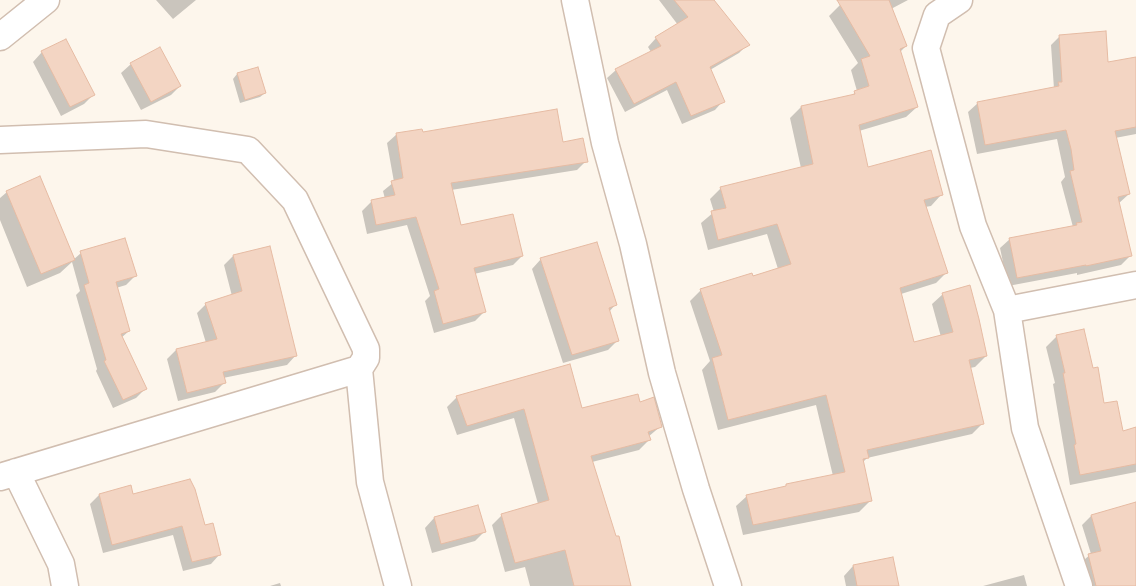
<!DOCTYPE html>
<style>
body{margin:0}
canvas{display:block;background:#fdf6ec}
</style>
<canvas width="1136" height="586"></canvas>
<script>
const ctx = document.querySelector('canvas').getContext('2d');
ctx.lineJoin = 'round';
function fill(path, color) {
  ctx.fillStyle = color;
  ctx.fill(path, 'evenodd');
}
function poly(rows) {
  const path = new Path2D();
  for (const r of rows) {
    path.moveTo(r[0], r[1]);
    for (let i = 2; i < r.length; i += 2) path.lineTo(r[i], r[i + 1]);
  }
  return path;
}
function strokePath(path, color, width, dash) {
  ctx.strokeStyle = color;
  ctx.lineWidth = width;
  ctx.lineCap = dash ? 'butt' : 'round';
  ctx.setLineDash(dash || []);
  ctx.stroke(path);
}
fill(poly([
 [156,0,196,0,173,19],
 [659,0,713,0,748,44,739,53,710,70,723,101,715,110,682,124,667,90,625,112,607,78,616,70,651,52,648,47,656,38,678,25],
 [849,0,908,0,891,9,906,46,900,52,917,107,906,117,859,131,867,169,941,195,931,206,925,207,946,273,936,283,901,294,914,343,941,337,932,304,943,294,986,356,975,367,970,368,983,423,972,434,867,458,862,463,870,501,859,512,743,535,736,506,747,496,833,476,816,405,718,430,702,370,710,361,690,301,701,290,778,269,767,234,708,250,701,223,714,212,710,199,721,188,801,168,790,118,801,107,851,96,857,91,851,70,858,63,829,16,840,5],
 [1060,36,1107,64,1136,58,1136,134,1115,138,1129,194,1118,204,1130,256,1121,265,1077,275,1077,273,1008,286,1000,248,1010,239,1073,227,1061,182,1065,177,1057,139,977,154,968,112,978,103,1054,89,1051,45],
 [42,52,93,95,84,104,61,116,33,62],
 [131,64,180,86,171,95,141,110,121,73],
 [257,68,265,93,260,97,240,103,233,79,237,74],
 [397,134,422,134,562,143,586,161,577,170,451,190,460,227,522,256,513,265,474,274,484,312,475,321,434,333,425,301,430,296,407,225,367,234,362,211,371,202,385,199,383,191,394,182,387,143],
 [7,192,73,260,81,253,135,276,126,285,116,288,129,331,121,338,145,389,136,398,113,408,96,371,97,369,76,295,80,291,72,262,60,273,27,287,0,220,0,198],
 [269,248,296,355,287,365,223,378,224,383,215,392,178,401,167,359,176,350,206,343,197,313,206,304,232,296,224,265,233,256],
 [541,259,615,305,609,312,617,341,608,350,563,363,532,269],
 [1057,336,1092,370,1103,405,1122,433,1136,429,1136,472,1070,485,1053,384,1055,383,1046,347],
 [457,397,582,410,639,404,661,426,648,437,649,440,639,450,592,462,615,538,618,537,631,586,530,586,525,567,505,572,492,525,502,515,538,504,514,418,457,435,447,407],
 [99,495,132,495,204,526,220,554,211,564,183,571,173,535,103,553,90,504],
 [1121,508,1136,543,1136,586,1085,586,1079,564,1091,554,1082,525,1091,516],
 [434,518,484,532,475,541,432,553,425,528],
 [853,566,898,586,846,586,844,576],
 [1024,575,1027,586,983,586],
 [280,583,281,586,270,586]
]), '#0003');
const building = poly([
 [674,0,714,0,750,45,710,67,725,102,691,116,676,82,634,104,615,69,661,46,655,37,688,17,674,0],
 [837,0,889,0,907,46,900,49,918,107,859,125,868,167,931,150,943,195,924,200,948,273,900,288,914,342,953,332,942,293,970,285,979,319,987,356,969,360,984,424,867,450,869,458,863,459,872,501,753,525,746,495,786,486,786,484,845,472,826,395,728,420,712,358,722,355,700,289,752,273,753,276,791,264,777,224,718,240,711,211,726,208,720,187,813,164,801,106,855,94,854,91,869,86,861,59,870,56,837,0],
 [1106,31,1108,62,1136,57,1136,127,1115,131,1130,194,1118,197,1132,256,1086,266,1086,265,1017,278,1009,238,1077,225,1076,223,1082,222,1070,171,1074,170,1071,149,1066,130,985,145,977,102,1059,86,1058,82,1062,82,1059,35,1106,31],
 [66,39,95,95,70,107,41,51,66,39],
 [160,47,181,86,151,102,130,63,160,47],
 [258,67,266,93,245,100,237,73,258,67],
 [557,109,563,142,583,138,588,162,451,183,461,225,513,214,523,256,474,268,486,312,443,324,434,291,439,289,416,217,376,225,371,200,395,195,391,181,403,178,396,133,422,129,423,132,557,109],
 [40,176,75,260,41,274,6,191,40,176],
 [125,238,137,276,116,282,130,331,121,334,147,389,123,400,104,361,106,360,84,285,89,283,80,251,125,238],
 [597,242,617,305,609,308,619,341,572,355,540,258,597,242],
 [270,246,297,356,223,372,226,383,187,393,176,349,217,339,205,303,242,291,233,255,270,246],
 [1084,329,1093,368,1098,367,1104,403,1117,401,1123,431,1136,427,1136,464,1080,475,1074,445,1076,444,1063,373,1065,373,1056,335,1084,329],
 [570,364,582,408,638,394,640,402,654,397,662,427,648,432,651,440,591,456,616,536,619,536,631,586,574,586,565,550,515,563,501,514,549,500,524,409,467,426,456,396,570,364],
 [190,479,195,489,205,525,213,523,221,555,192,562,182,526,112,545,99,494,131,485,133,494,190,479],
 [1136,502,1136,586,1096,586,1088,554,1101,551,1091,515,1136,502],
 [478,505,486,532,441,544,434,517,478,505],
 [893,557,899,586,857,586,853,565,893,557]
]);
fill(building, '#f3d5c3');
strokePath(building, '#e6bba3', 1);
const street = poly([
 [575,0,605,143,633,244,662,373,696,489,728,586],
 [959,0,937,15,926,48,973,226,1007,310,1025,428,1079,586],
 [0,37,46,0],
 [0,140,146,134,248,150,295,200,366,349,366,358,359,369,0,477],
 [1007,310,1136,285],
 [359,369,370,482,398,586],
 [16,472,61,564,65,586]
]);
strokePath(street, '#d1beb0', 29);
strokePath(street, '#fff', 26);
</script>
